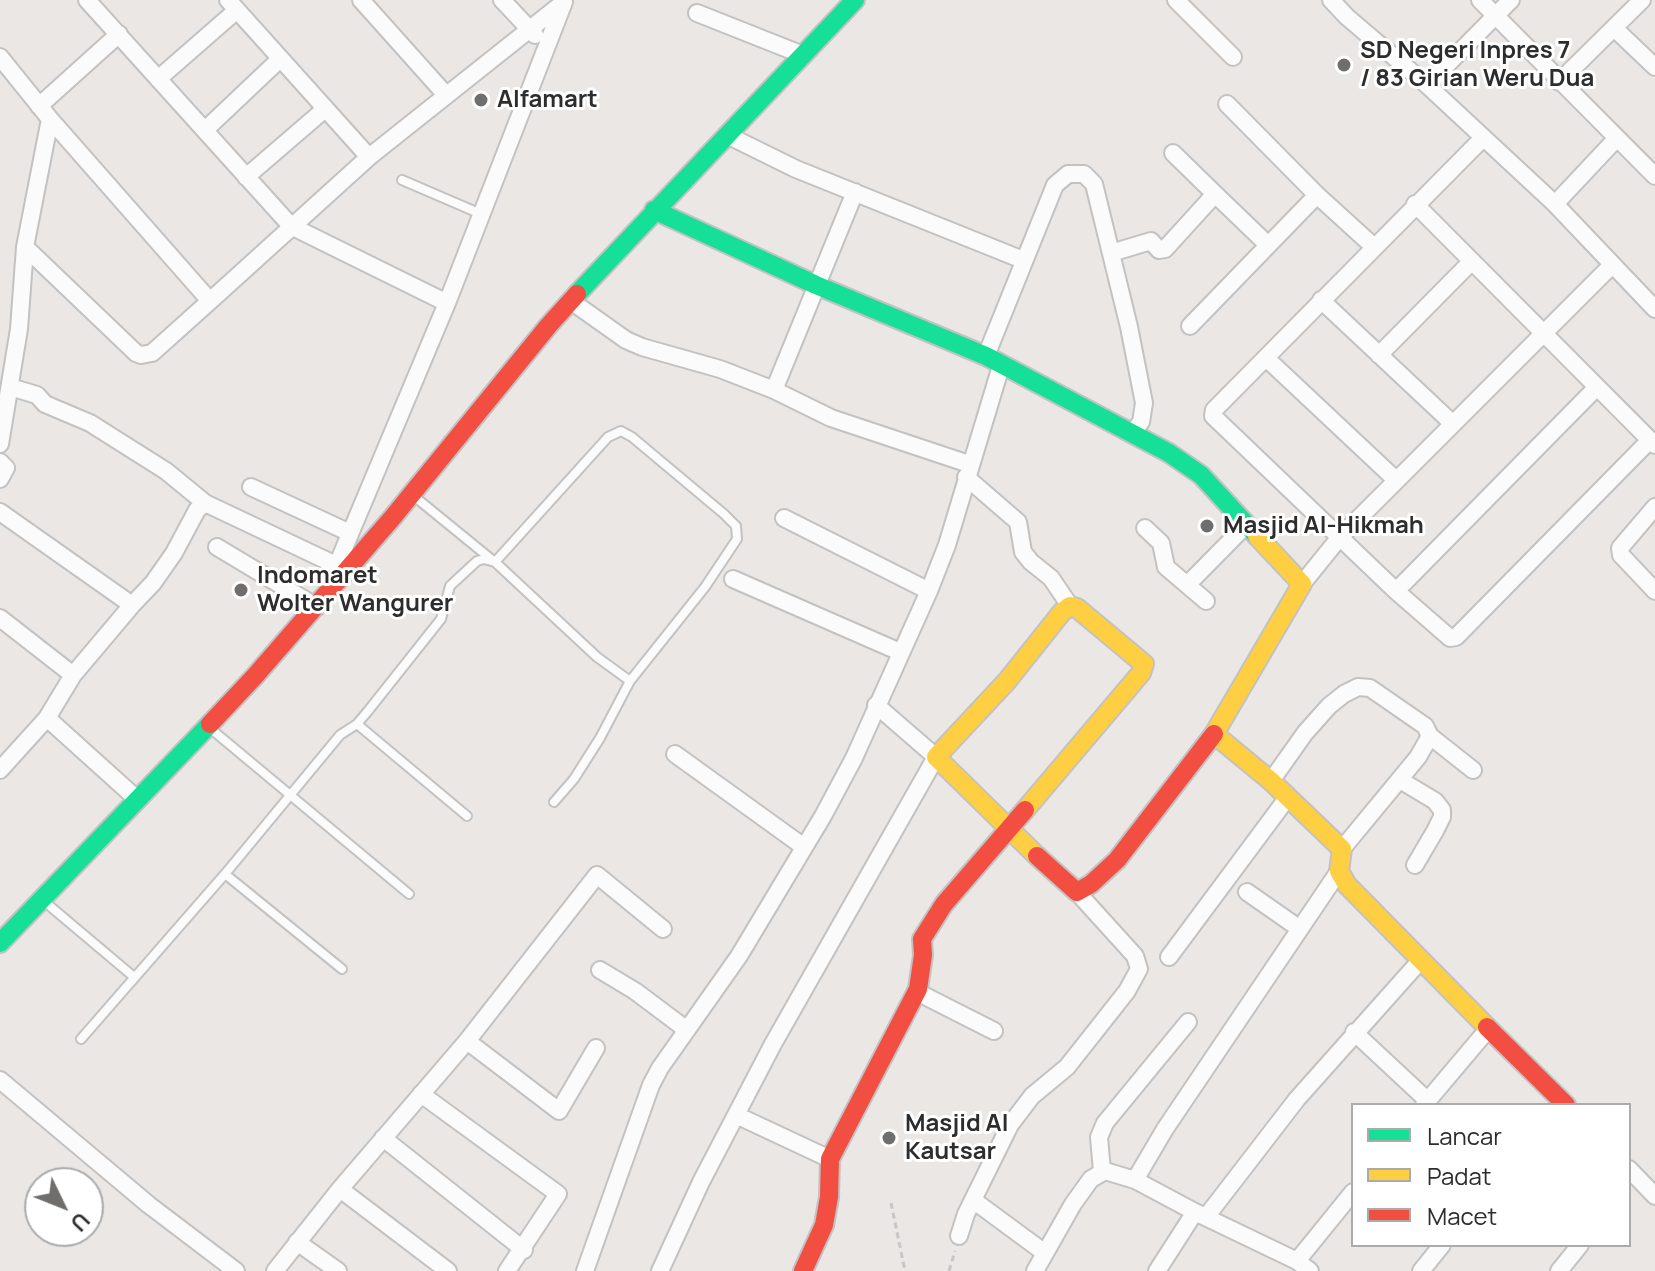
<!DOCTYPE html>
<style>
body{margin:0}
#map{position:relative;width:1655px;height:1271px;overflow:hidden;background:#eae7e4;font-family:Manrope,sans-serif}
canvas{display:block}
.legend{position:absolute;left:1351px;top:1103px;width:280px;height:144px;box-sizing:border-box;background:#fff;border:2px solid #ababab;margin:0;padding:10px 14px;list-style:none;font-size:24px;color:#2d2d2d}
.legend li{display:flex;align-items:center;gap:16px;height:40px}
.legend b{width:40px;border:2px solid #ababab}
.north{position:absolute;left:24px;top:1167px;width:80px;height:80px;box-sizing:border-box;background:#fff;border:2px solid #ababab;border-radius:50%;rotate:133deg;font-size:22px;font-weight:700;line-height:32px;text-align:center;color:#2d2d2d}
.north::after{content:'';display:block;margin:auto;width:28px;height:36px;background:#6f6e6d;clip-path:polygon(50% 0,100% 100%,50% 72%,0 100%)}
</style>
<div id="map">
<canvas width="1655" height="1271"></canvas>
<ul class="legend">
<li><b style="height:10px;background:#16e098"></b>Lancar</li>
<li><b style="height:10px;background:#ffcf43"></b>Padat</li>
<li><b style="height:10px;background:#f24e42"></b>Macet</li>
</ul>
<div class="north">U</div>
</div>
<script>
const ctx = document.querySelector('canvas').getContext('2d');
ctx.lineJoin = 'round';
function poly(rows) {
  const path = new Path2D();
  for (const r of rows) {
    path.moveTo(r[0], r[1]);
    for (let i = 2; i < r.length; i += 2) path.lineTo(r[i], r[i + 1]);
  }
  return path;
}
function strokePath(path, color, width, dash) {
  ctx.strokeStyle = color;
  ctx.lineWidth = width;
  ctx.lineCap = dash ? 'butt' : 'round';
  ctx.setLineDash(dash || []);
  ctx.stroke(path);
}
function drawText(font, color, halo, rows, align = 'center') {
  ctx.font = font + ' Manrope,sans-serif';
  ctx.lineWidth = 6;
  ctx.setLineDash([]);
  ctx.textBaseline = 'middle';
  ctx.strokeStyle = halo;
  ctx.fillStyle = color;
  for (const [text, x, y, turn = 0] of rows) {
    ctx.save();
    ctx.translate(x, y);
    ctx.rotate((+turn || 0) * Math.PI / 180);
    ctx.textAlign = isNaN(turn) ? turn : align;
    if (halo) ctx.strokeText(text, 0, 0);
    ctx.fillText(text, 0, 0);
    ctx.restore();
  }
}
const lane = poly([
 [402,180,481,214],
 [415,497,491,559],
 [357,724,467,816],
 [211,729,409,894],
 [554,802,574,779,600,738,630,681,705,587,737,539,736,526,724,514,632,437,621,431,608,437,495,562,597,657,630,681],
 [225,874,342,969],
 [45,902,134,977],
 [81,1039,225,874,340,735,357,724,368,711,441,619,450,586,477,561,484,559,495,562]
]);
const street = poly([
 [87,0,291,226,447,303],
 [228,0,369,157],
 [361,0,446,95],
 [502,0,535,35],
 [1176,0,1233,57],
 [1331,0,1347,17,1427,85,1555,204,1655,309],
 [1480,0,1655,176],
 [697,13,803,55],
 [1614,28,1655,67],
 [0,57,50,119,210,301,369,157,564,2],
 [158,79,237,10],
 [1559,82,1642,0],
 [1427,85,1511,0],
 [1227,104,1317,195,1373,246],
 [39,106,119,34],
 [205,130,280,59],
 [727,135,796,169,1023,260],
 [1483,138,1214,410,1213,416,1396,591,1450,638,1456,637,1650,440],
 [1173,153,1215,194],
 [246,177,325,109],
 [1415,204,1655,445],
 [1555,204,1617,138],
 [25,247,136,353,141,355,152,353,210,301],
 [1111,253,1151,241,1159,250,1165,249,1215,194,1268,245],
 [1321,300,1452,423],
 [571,301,626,340,642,347,720,369,774,390,831,418,969,464],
 [1190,326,1317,195],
 [1379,355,1472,261],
 [986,356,1055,185,1068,174,1084,174,1094,184,1129,327,1144,403,1141,422,1132,433],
 [1266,358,1396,480],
 [10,387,37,395,45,404,90,423,166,471,205,503],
 [774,390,855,192],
 [0,444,19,329,25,247,50,119],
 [0,462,6,468,0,479],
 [966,477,1018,522,1023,552,1031,562,1051,578,1070,606],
 [251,487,350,533],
 [1655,507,1620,548,1621,555,1655,591],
 [0,512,132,605,153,583,174,553,197,510,205,503,336,565],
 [784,518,929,591],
 [1145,528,1161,543,1166,567,1206,601],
 [217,547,317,607],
 [332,577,447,303,564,2],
 [733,579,900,652],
 [1188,584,1247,524],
 [1302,584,1340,537,1612,265],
 [1396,591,1597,387],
 [0,618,73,675,47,718,0,770],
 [73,675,132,605],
 [47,718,138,800],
 [1430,736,1473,770],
 [675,754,804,847],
 [1400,780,1435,801,1442,810,1442,817,1435,831,1415,865],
 [1271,781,1305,733,1329,706,1344,694,1358,687,1370,688,1425,726,1430,736,1418,757,1342,849],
 [1247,892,1300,929],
 [1169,957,1288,797],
 [600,970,635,991,687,1030],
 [917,992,994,1031],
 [1354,1032,1428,1101],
 [467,1041,559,1111,596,1048],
 [0,1080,149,1205,236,1271],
 [421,1094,558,1194,507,1271],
 [1424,1105,1489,1028],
 [736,1115,830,1159],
 [383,1138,524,1250],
 [1629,1169,1655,1196],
 [1102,1171,1099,1137,1105,1123,1188,1022],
 [1135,1180,1165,1129,1339,871],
 [340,1189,448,1271],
 [973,1200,1045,1253],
 [1206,1217,1297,1099,1420,961],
 [959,1236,966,1214,1010,1125,1032,1096,1067,1067,1127,991,1139,969,1135,956,1077,892],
 [297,1242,338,1271],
 [1297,1261,1353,1192],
 [275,1271,340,1189,467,1041,597,875,663,929],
 [585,1271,651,1085,660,1068,739,956,823,816,854,758,929,591,947,545,1001,366],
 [660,1271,701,1182,773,1044,936,757,876,705],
 [1035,1271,1073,1204,1091,1179,1105,1171,1135,1180,1195,1212,1297,1261,1310,1271],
 [1157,1271,1195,1212],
 [1421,1271,1442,1245],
 [1559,1271,1580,1245]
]);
const fast = poly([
 [654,210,816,285,986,356,1169,453,1201,475,1257,536],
 [577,294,855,0],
 [0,943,210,724]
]);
const slow = poly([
 [1257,536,1302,584,1214,734,1271,781,1342,849,1339,871,1347,885,1487,1027],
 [1025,810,1141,673,1144,664,1077,608,1070,606,1062,612,1007,681,936,757,1037,856]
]);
const jam = poly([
 [210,724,255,676,393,517,549,325,577,294],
 [1037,856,1077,892,1091,884,1117,860,1214,734],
 [1487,1027,1566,1105],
 [803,1271,824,1225,829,1197,830,1159,918,989,923,955,922,939,944,904,1025,810]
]);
strokePath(lane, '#c3c2c2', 12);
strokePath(street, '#c3c2c2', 20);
strokePath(fast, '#c3c2c2', 22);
strokePath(slow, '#c3c2c2', 22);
strokePath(jam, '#c3c2c2', 22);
strokePath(poly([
 [891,1203,905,1271],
 [949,1271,955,1251]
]), '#c7c7c7', 3, [6, 4]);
strokePath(lane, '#fcfbfb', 8);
strokePath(street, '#fcfbfb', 16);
strokePath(fast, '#16e098', 18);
strokePath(slow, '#ffcf43', 18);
strokePath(jam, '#f24e42', 18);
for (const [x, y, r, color] of [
 [1344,65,8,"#6f6e6d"],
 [481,100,8,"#6f6e6d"],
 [1207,526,8,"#6f6e6d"],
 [241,590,8,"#6f6e6d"],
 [889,1138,8,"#6f6e6d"]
]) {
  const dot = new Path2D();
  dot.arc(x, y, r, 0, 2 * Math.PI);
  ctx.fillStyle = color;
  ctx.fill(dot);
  strokePath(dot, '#fff', 3);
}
drawText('bold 24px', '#2d2d2d', '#fff', [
 ["SD Negeri Inpres 7",1360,51],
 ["/ 83 Girian Weru Dua",1360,79],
 ["Alfamart",497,100],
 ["Masjid Al-Hikmah",1223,526],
 ["Indomaret",257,576],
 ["Wolter Wangurer",257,604],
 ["Masjid Al",905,1124],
 ["Kautsar",905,1152]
], 'left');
</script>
